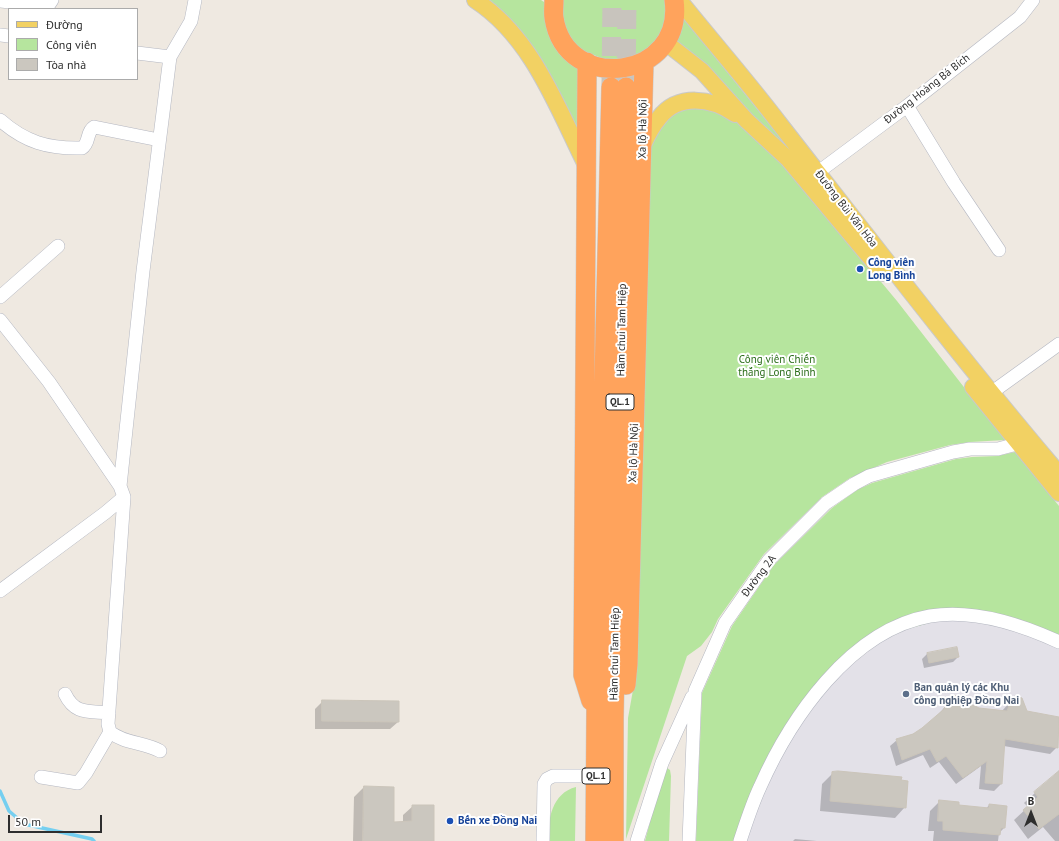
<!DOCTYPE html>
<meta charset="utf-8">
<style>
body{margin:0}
#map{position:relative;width:1059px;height:841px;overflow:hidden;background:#efe9e1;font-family:"PT Sans",sans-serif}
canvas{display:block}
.legend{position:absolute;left:8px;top:8px;width:130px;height:72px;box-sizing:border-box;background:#fff;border:1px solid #ababab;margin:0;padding:5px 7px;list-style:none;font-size:12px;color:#2e2e2e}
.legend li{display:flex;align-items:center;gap:8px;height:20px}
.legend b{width:20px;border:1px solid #ababab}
.north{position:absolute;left:1011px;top:793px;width:40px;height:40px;-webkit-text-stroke:3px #fff;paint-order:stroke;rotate:0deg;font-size:11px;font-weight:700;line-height:16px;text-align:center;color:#2e2e2e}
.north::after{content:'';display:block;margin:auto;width:14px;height:18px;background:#2e2e2e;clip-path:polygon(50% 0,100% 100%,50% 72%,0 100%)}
.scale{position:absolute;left:8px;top:815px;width:94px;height:18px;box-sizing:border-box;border:2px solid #2e2e2e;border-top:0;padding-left:5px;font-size:12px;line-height:14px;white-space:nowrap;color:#2e2e2e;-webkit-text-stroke:3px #fff;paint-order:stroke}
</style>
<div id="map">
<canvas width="1059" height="841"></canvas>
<ul class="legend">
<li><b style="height:5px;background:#f2d163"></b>Đường</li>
<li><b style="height:11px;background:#b6e59e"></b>Công viên</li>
<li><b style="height:11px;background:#cbc7bf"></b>Tòa nhà</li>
</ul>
<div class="north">B</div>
<div class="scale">50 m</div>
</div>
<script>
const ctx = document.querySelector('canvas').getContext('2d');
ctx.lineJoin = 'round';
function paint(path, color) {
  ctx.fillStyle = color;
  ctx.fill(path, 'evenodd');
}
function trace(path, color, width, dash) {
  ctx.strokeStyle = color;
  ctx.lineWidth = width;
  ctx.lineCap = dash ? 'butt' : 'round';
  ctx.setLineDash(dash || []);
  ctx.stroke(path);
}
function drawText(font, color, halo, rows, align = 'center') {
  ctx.font = font + ' "PT Sans",sans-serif';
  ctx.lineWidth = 4;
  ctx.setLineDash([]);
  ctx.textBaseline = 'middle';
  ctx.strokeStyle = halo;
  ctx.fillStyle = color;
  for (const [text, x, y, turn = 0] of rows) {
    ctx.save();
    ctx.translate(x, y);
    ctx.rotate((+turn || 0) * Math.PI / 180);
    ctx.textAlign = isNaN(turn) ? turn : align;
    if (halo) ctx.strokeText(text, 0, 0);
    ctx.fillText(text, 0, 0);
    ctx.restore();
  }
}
const industrial = new Path2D(`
 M 965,618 L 1016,628 L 1059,645 L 1059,841 L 743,841 L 760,789 L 804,714 L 834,679 L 880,642 L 924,621 Z`);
const green = new Path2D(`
 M 482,0 L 541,0 L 547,4 L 580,66 L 579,142 Z
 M 562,0 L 666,0 L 665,26 L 657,42 L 644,54 L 611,62 L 579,49 L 568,36 L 562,20 Z
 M 681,15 L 804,167 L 674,40 Z
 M 690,105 L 733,117 L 781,162 L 897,301 L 1005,440 L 970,442 L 950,445 L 887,462 L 850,478 L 822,497 L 764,554 L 718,619 L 712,632 L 701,646 L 687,656 L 626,839 L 628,718 L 633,690 L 649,140 L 663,119 Z
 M 1015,452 L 1059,506 L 1059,640 L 965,613 L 875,638 L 800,708 L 737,841 L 696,841 L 702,693 L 732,626 L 774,565 L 832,508 L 857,490 L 872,483 L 956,459 L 972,457 L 998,456 Z
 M 667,768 L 670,770 L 671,776 L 669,841 L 645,841 L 664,769 Z
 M 576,787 L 575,841 L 548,841 C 548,819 552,793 576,787 Z`);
const shadow = new Path2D(`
 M 927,654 L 958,657 L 953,662 L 924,668 L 922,659 Z
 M 954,696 L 979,709 L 1002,711 L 1010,702 L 1018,697 L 1023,701 L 1026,712 L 1059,718 L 1057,747 L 1050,754 L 1004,746 L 1001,784 L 994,791 L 979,789 L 981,766 L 956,784 L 939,762 L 930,768 L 923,755 L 896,766 L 890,746 L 897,740 L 913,734 L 923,729 L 938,715 Z
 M 323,701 L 398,722 L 390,729 L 315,729 L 315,709 Z
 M 1059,771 L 1059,841 L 1055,841 L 1043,827 L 1028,839 L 1014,820 L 1028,807 L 1024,803 Z
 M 833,773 L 905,807 L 895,818 L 820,811 L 822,784 Z
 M 364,787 L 393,823 L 403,822 L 403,815 L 413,806 L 433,841 L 353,841 L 354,797 Z
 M 940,801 L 958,806 L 986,809 L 989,805 L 1004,828 L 999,833 L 998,841 L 933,841 L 934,831 L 928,831 L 930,811 Z
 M 795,839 L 817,841 L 793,841 Z`);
const stream = new Path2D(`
 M 0,791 L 9,811 L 24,824 L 92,839 L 94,841`);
const building = new Path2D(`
 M 957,647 L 959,657 L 929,663 L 927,653 Z
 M 954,695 L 979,708 L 1007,711 L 1012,698 L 1015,696 L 1022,698 L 1027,711 L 1059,717 L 1058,748 L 1005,739 L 1002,784 L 985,783 L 987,761 L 963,778 L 946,756 L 937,762 L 930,749 L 902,760 L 896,739 L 913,734 L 922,728 L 943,710 Z
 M 322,700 L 399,701 L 399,722 L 322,721 Z
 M 838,771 L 902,777 L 901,780 L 908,781 L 906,808 L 830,801 L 832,772 Z
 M 1059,771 L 1059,814 L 1039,829 L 1023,810 L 1038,797 L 1034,792 Z
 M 364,786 L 394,787 L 394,822 L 412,821 L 412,805 L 434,805 L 434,841 L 363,841 Z
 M 939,800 L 959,802 L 959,805 L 989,808 L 989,804 L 1007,806 L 1005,828 L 1001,828 L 1000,835 L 943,830 L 943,821 L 938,821 Z`);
const highwayTunnel = new Path2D(`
 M 611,85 L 612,0
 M 626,87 L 627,0`);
const minor = new Path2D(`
 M 0,1 L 48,6 L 52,0
 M 0,35 L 9,36
 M 137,53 L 170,57
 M 907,106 L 954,183 L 999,250
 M 0,120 C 25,142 48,149 82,148 C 90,143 86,132 94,127 L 159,140
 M 817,173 L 907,106 L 1020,17 L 1033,0
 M 0,297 L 58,246
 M 0,320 L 49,382 L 120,486
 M 984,398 L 1059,344
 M 0,591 L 105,513 L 124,497
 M 65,694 C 75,715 89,711 109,713
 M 160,751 C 144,742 125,744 110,732 L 108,724 L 124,497 L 120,486 L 143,271 L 170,57 L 191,21 L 195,0
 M 41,777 L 78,783 L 86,773 L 110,732
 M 543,841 L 544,784 L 547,779 L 553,776 L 596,776
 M 637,841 L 662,763 L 692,697
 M 689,841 L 695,691 L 725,623 L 769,560 L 826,503 L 854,484 L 869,476 L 953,452 L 970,449 L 998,449 L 1017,444
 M 740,841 C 746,823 752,804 760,787 C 790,719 850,630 930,616 C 973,609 1020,624 1059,642`);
const major = new Path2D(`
 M 475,0 C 532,37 557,107 586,165
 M 679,0 C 712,41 747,81 779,123 C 871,241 962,360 1059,474
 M 665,42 L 702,71 L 746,120 L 788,159 L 883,273
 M 643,145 C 647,136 652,126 659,118 C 678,93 712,98 735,114
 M 973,387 L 1059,493`);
const highway = new Path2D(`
 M 554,0 C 554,6 553,13 554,18 C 566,95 685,80 674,0
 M 587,62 L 583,675 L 591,701
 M 626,685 L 628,664 L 644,62
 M 595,841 L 596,711 L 611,87
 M 614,841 L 614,718 L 626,87`);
const markers = [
 [860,269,4,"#1a4fb4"],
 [906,694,4,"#5c6f8a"],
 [450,821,4,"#1a4fb4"]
];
const shields = [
 [620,402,28],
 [596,776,28]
];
const shieldNames = [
 ["QL.1",620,402],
 ["QL.1",596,776]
];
const streetNames = [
 ["Đường Hoàng Bá Bích",927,89,-38],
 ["Xa lộ Hà Nội",643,129,-89],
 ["Đường Bùi Văn Hòa",846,209,52],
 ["Hầm chui Tam Hiệp",622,330,-89],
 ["Xa lộ Hà Nội",634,453,-88],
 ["Đường 2A",759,576,-53],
 ["Hầm chui Tam Hiệp",615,654,-89]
];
const transitNames = [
 ["Công viên",868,263],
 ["Long Bình",868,276],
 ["Bến xe Đồng Nai",458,821]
];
const parkNames = [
 ["Công viên Chiến",777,360],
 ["thắng Long Bình",777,373]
];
const serviceNames = [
 ["Ban quản lý các Khu",914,688],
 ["công nghiệp Đồng Nai",914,701]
];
paint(industrial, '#e3e1e8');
paint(green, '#b6e59e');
paint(shadow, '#0003');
trace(stream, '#75cff0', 3.5);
paint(building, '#cbc7bf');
trace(building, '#cbc5ba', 1);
trace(highwayTunnel, '#c8c4bd', 19, [19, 10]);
trace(minor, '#b4b7c1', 14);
trace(major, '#c9c9c9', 18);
trace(highway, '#c9c9c9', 20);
trace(minor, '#fff', 13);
trace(major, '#f2d163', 16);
trace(highway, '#ffa35c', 19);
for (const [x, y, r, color] of markers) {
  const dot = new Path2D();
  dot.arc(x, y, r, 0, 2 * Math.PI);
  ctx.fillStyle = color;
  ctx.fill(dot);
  trace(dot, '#fff', 1.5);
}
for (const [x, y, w] of shields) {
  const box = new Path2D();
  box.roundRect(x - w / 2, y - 8, w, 16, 3);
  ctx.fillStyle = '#fff';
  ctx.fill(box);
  trace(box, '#2e2e2e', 1);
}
drawText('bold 10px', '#2e2e2e', null, shieldNames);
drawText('11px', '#2e2e2e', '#fff', streetNames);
drawText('bold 11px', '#164399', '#fff', transitNames, 'left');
drawText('11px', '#2c6e1b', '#fff', parkNames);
drawText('bold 11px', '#4e5e75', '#fff', serviceNames, 'left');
</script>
